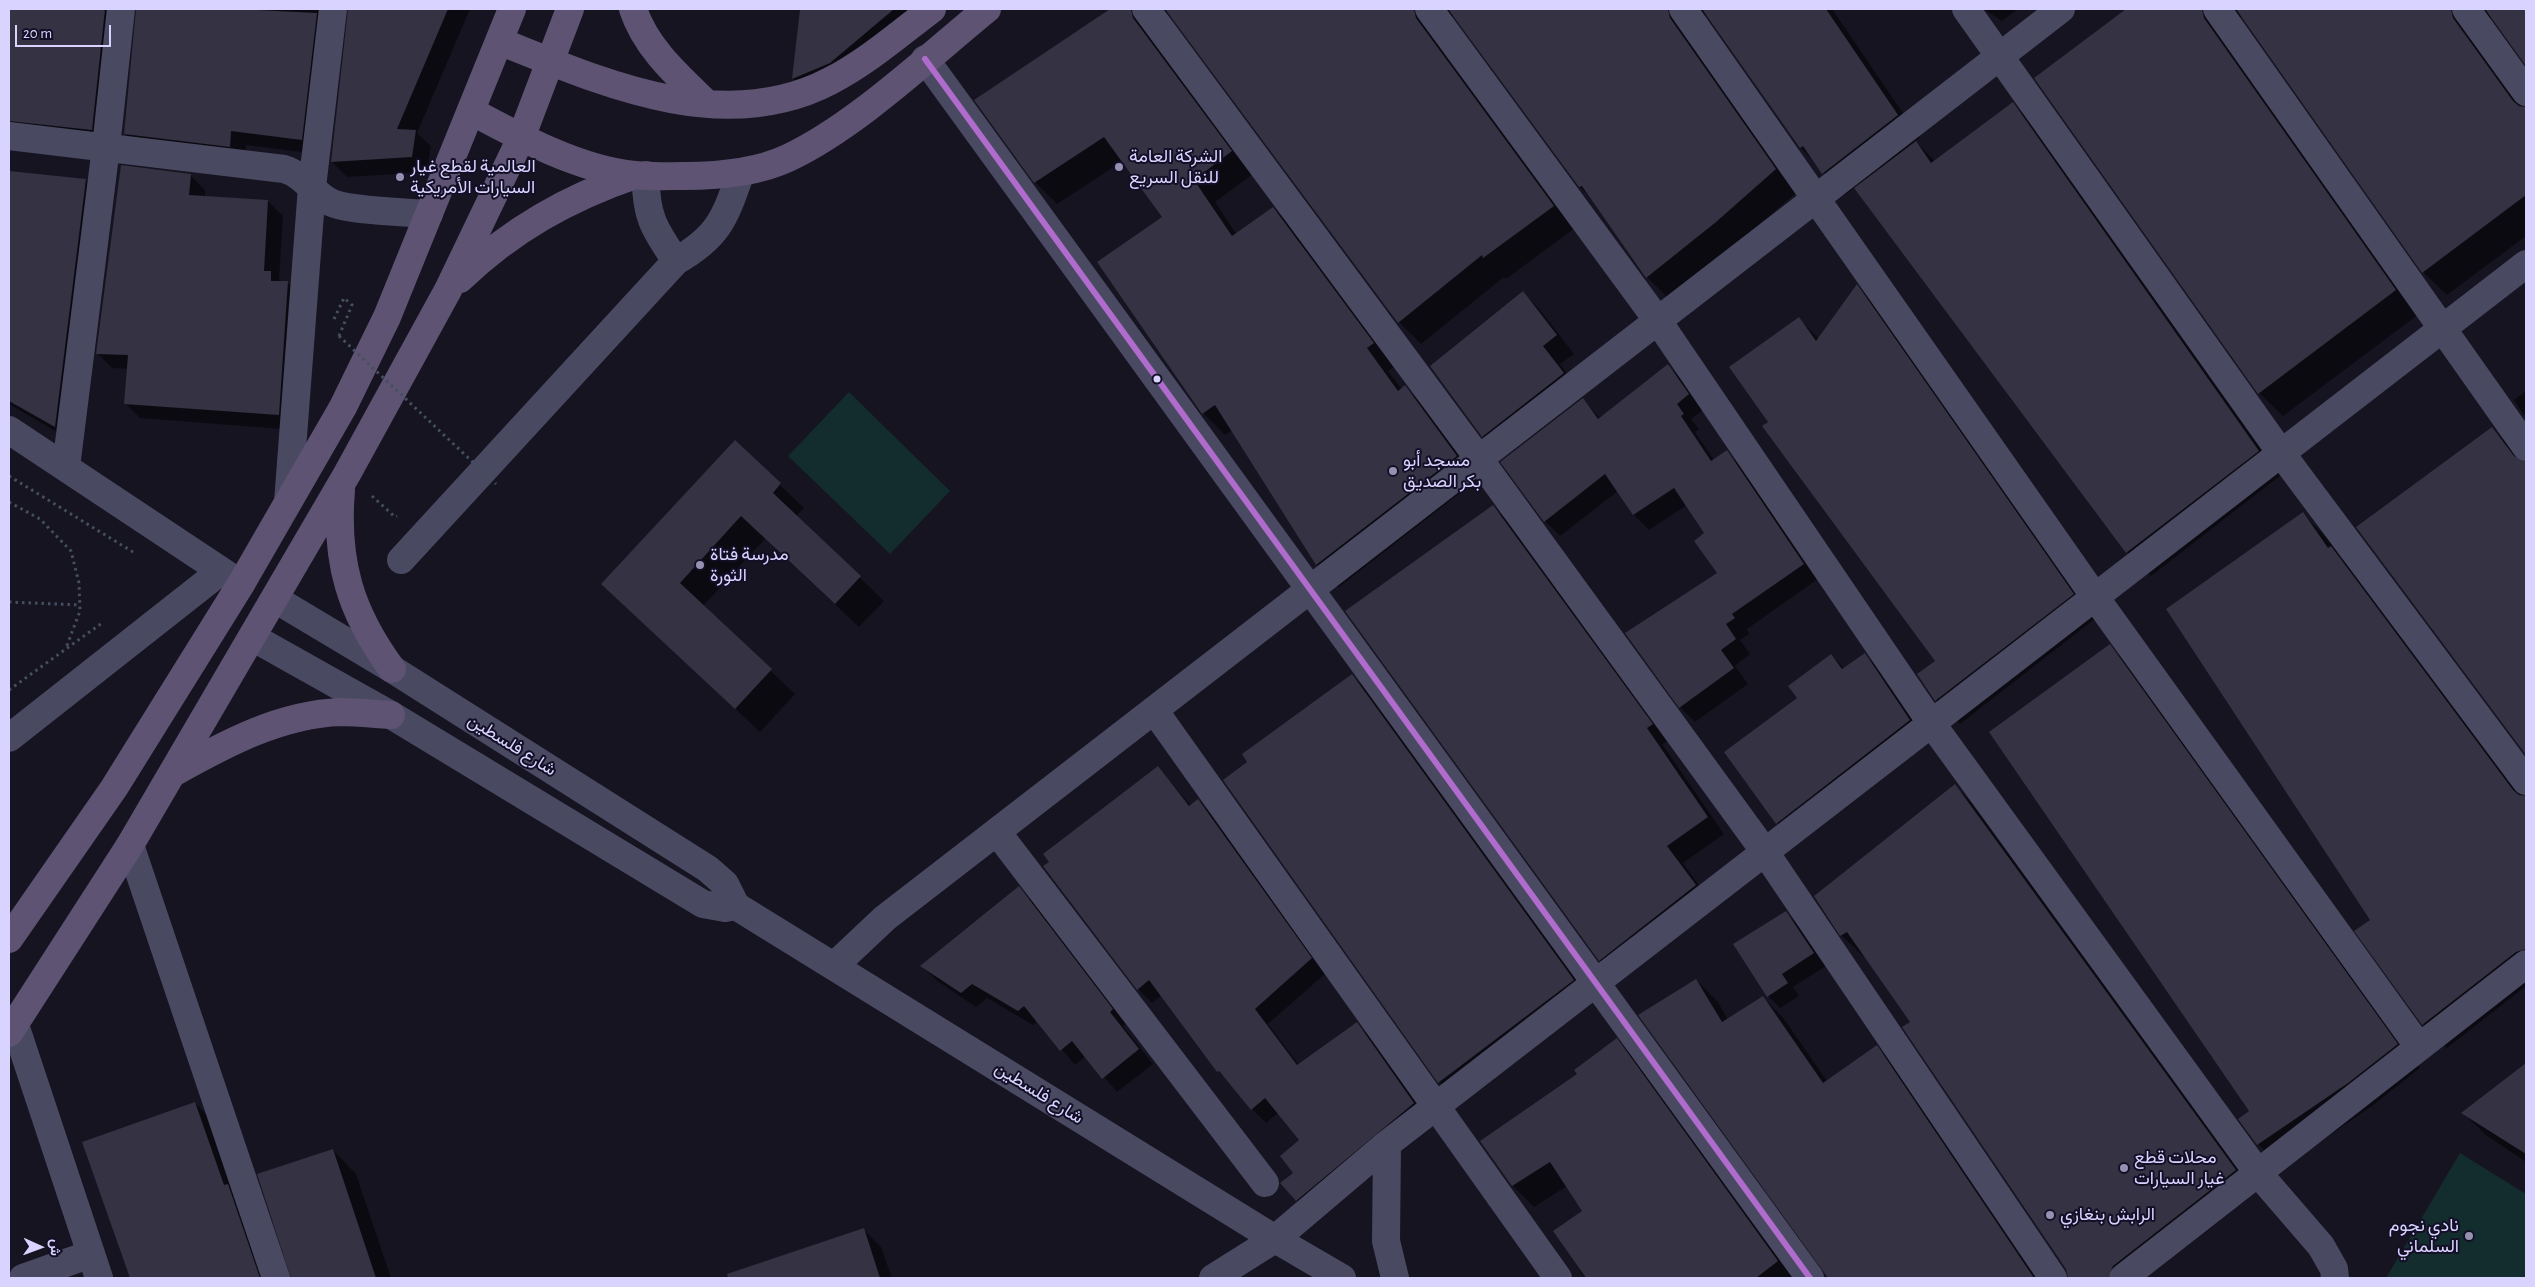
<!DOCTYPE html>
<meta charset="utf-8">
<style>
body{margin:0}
#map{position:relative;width:2535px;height:1287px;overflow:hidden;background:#161421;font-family:"Alegreya Sans",Vazirmatn,sans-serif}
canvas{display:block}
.frame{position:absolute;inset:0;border:10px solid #d9d4ff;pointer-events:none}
.north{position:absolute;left:15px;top:1222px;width:50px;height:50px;-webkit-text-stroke:4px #130f26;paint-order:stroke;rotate:92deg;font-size:14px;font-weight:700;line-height:20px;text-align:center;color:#d9d4ff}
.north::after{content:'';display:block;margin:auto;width:18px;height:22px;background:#d9d4ff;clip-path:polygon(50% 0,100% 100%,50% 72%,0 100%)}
.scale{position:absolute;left:15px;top:25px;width:96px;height:22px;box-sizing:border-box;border:2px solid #d9d4ff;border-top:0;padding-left:6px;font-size:15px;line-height:18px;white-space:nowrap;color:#d9d4ff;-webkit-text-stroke:4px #130f26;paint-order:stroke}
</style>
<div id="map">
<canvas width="2535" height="1287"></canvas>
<div class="frame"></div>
<div class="north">ش</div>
<div class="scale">20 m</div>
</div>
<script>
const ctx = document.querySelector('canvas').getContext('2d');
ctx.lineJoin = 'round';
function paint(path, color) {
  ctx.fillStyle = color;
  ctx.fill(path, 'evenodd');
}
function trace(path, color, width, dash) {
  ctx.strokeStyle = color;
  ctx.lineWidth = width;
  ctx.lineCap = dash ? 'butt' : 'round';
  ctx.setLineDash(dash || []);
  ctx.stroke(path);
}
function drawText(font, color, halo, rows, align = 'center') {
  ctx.font = font + ' "Alegreya Sans",Vazirmatn,sans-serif';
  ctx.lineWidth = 4;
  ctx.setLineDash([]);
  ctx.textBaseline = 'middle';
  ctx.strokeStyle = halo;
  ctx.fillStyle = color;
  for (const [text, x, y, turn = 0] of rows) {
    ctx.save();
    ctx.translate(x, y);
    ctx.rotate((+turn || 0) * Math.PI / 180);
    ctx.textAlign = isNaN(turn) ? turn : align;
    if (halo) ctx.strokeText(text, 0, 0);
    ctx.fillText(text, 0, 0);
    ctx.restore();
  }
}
const green = new Path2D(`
 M 849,392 L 950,491 L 890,554 L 788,456 Z
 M 2460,1153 L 2526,1194 L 2526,1278 L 2386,1278 Z`);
const shadow = new Path2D(`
 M 9,9 L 136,9 L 131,10 L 107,145 L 9,139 Z
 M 138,9 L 349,9 L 342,10 L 317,154 L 246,145 L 245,161 L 141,149 L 125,134 Z
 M 349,9 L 470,9 L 417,133 L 431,146 L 427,172 L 347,177 L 332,162 Z
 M 800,9 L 924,9 L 811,97 L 793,79 Z
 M 1113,9 L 1832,9 L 1920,138 L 1915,141 L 1935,161 L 2013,104 L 2036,127 L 2281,475 L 2151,576 L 2127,552 L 1855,187 L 1845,195 L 1801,148 L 1708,16 L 1705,15 L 1697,18 L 1797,192 L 1737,244 L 1669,299 L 1647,277 L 1592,198 L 1580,187 L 1455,16 L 1442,18 L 1575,228 L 1506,279 L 1504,277 L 1421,344 L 1399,322 L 1172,16 L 1168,15 L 1253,174 L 1215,202 L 1237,235 L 1273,208 L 1295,230 L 1395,366 L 1388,371 L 1402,390 L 1405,387 L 1427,409 L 1478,479 L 1339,587 L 1317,565 L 1232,430 L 1225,435 L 1203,413 L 1163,218 L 1123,161 L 1057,204 L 1035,182 L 976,100 Z
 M 1984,9 L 2018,9 L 2002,21 Z
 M 2128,9 L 2526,9 L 2526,64 L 2493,17 L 2480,20 L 2476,43 L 2524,108 L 2526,109 L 2526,236 L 2447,295 L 2423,272 L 2243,17 L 2232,19 L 2419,314 L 2283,416 L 2259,393 L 2036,78 Z
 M 9,172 L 86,180 L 98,193 L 67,438 L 9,404 Z
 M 190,175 L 205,190 L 205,197 L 268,201 L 283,216 L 279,280 L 288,283 L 303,298 L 294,430 L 140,418 L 125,403 L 128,369 L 112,368 L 97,353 Z
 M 1857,286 L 1880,309 L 2096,618 L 1960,724 L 1936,700 L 1936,661 L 1799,319 L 1819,339 Z
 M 1523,293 L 1541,311 L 1574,354 L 1560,364 L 1581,392 L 1501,454 L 1483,436 Z
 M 1668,366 L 1683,381 L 1703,410 L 1691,419 L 1699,429 L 1695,432 L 1714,460 L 1727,452 L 1742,467 L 1818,579 L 1747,629 L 1749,634 L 1740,640 L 1750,654 L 1735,666 L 1748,684 L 1695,722 L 1680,707 L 1719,573 L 1706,534 L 1687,505 L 1649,530 L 1634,515 L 1618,491 L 1560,536 L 1545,521 L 1502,462 L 1583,400 L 1600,418 Z
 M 2526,391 L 2526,418 L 2514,400 Z
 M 2492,428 L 2526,463 L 2526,753 L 2358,527 Z
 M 735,442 L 804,508 L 796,516 L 884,601 L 859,627 L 765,539 L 703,606 L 795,694 L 760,732 L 627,607 Z
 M 1493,507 L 1509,523 L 1668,741 L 1662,744 L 1724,834 L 1683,863 L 1711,902 L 1616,976 L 1600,960 Z
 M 2303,514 L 2327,538 L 2341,558 L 2354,571 L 2523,797 L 2526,798 L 2526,986 L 2447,1048 L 2423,1024 L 2356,931 L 2372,920 Z
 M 2110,646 L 2133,670 L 2420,1068 L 2372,1106 L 2282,1168 L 2258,1144 L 2251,1111 Z
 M 1831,655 L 1845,669 L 1865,655 L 1878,668 L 1923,734 L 1791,837 L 1777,823 L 1798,698 Z
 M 1352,676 L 1365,688 L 1586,993 L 1452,1095 L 1439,1082 Z
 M 1158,768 L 1191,806 L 1198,801 L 1212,815 L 1325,974 L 1268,1024 L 1299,1065 L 1357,1024 L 1371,1038 L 1428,1118 L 1311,1215 L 1297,1200 L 1295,1174 L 1300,1140 L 1278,1113 L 1266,1123 L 1252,1109 L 1218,1071 L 1162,995 L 1152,1003 L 1138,989 Z
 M 1955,786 L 1976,807 L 2257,1192 L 2146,1278 L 2070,1278 L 2067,1269 L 1912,1022 L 1865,955 L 1863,956 L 1841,935 Z
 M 1018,888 L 1033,902 L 1126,1024 L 1123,1026 L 1153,1064 L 1117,1092 L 1086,1056 L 1075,1065 L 1038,1021 L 1033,1025 L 987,998 L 976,1007 L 936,980 L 922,966 Z
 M 1786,913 L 1798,925 L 1826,966 L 1793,987 L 1799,996 L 1780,1008 L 1768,996 Z
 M 1696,980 L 1718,1002 L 1728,1020 L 1763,997 L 1784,1019 L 1827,1081 L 1877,1047 L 1898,1068 L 2040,1278 L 1827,1278 Z
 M 1617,1040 L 1638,1061 L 1795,1278 L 1585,1278 L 1555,1232 L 1583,1211 L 1567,1186 L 1534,1207 L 1513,1186 L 1481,1141 L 1578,1074 Z
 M 2526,1065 L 2526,1162 L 2487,1136 L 2463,1113 Z
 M 195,1103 L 219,1127 L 274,1278 L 131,1278 L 83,1142 Z
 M 333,1150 L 356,1174 L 391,1278 L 292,1278 Z
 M 863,1229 L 881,1247 L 892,1278 L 756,1278 L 752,1267 Z`);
const building = new Path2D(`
 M 9,9 L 105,9 L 92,130 L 9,121 Z
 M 136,9 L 237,9 L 317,13 L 302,140 L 231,131 L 230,147 L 124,134 Z
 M 348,9 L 448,9 L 397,129 L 416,130 L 412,157 L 331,162 Z
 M 800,9 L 894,9 L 830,63 L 792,79 Z
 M 1110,9 L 1131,9 L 1133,18 L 1232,151 L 1194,180 L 1232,236 L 1273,207 L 1374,343 L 1367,348 L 1398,391 L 1405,385 L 1457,456 L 1316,565 L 1215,405 L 1202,414 L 1097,262 L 1162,217 L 1104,137 L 1034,183 L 974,100 Z
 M 1165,9 L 1414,9 L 1416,18 L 1554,206 L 1483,258 L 1482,255 L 1398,323 Z
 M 1448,9 L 1668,9 L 1670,18 L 1776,169 L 1716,222 L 1646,278 L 1582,186 L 1579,187 Z
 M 1702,9 L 1826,9 L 1898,115 L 1822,174 L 1803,146 L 1800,148 Z
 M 2126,9 L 2202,9 L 2204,18 L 2396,290 L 2258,394 L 2034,78 Z
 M 2236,9 L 2451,9 L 2453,18 L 2513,101 L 2519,106 L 2526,107 L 2526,195 L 2422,273 Z
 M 2485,9 L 2526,9 L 2526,66 Z
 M 2013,102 L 2259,451 L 2126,553 L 1854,188 L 1916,141 L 1931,163 Z
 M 121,165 L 191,174 L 189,195 L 268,200 L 264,271 L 271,271 L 271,281 L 288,281 L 279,415 L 124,404 L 128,355 L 96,354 Z
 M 9,171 L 86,179 L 55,427 L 9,401 Z
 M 1857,284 L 2074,594 L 1935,701 L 1917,674 L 1935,661 L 1762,426 L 1768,422 L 1729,367 L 1799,317 L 1816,341 Z
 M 1523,291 L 1557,335 L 1543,346 L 1564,373 L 1482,437 L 1430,366 Z
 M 1668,364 L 1689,394 L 1677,404 L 1684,414 L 1681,416 L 1711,461 L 1727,450 L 1804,564 L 1732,614 L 1735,618 L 1726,624 L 1736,639 L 1721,650 L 1734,668 L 1679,708 L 1625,633 L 1717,573 L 1694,541 L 1704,533 L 1674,488 L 1633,515 L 1605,474 L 1544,522 L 1500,462 L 1583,398 L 1598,419 Z
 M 2492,427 L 2514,456 L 2526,462 L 2526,755 L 2356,527 Z
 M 735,440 L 781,483 L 773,493 L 861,576 L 835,604 L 741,516 L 680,583 L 772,669 L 735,709 L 601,584 Z
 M 1493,505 L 1653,724 L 1647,728 L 1708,817 L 1667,846 L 1696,885 L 1599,961 L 1345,611 Z
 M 2303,512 L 2328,548 L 2331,546 L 2513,790 L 2519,795 L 2526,796 L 2526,949 L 2516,952 L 2422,1025 L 2354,931 L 2370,920 L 2166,609 Z
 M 2110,644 L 2398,1044 L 2348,1083 L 2257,1145 L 2238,1119 L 2249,1111 L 1989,732 Z
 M 1865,653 L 1910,720 L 1776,824 L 1724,752 L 1797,698 L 1788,686 L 1831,654 L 1842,669 Z
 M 1352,674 L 1574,980 L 1438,1083 L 1223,780 L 1247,762 L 1242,754 Z
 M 1158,766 L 1189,806 L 1198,799 L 1312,958 L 1255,1009 L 1297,1065 L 1357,1022 L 1414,1103 L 1296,1201 L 1280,1183 L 1293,1173 L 1280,1156 L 1299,1140 L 1265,1098 L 1251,1110 L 1219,1071 L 1217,1072 L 1149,980 L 1137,990 L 1043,866 L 1049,862 L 1043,854 Z
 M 1955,784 L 2236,1170 L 2113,1266 L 2108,1278 L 2068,1278 L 2066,1269 L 1902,1027 L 1910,1022 L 1847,932 L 1840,936 L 1814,896 Z
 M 1019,886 L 1113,1009 L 1110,1012 L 1139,1049 L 1102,1079 L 1072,1041 L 1060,1051 L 1024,1006 L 1018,1011 L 972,984 L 961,993 L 920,966 Z
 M 1786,911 L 1814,953 L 1782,974 L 1788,983 L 1767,997 L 1733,944 Z
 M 1696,979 L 1722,1022 L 1763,996 L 1823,1083 L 1877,1045 L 2034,1278 L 1828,1278 L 1638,1015 Z
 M 1617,1038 L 1778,1261 L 1756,1278 L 1586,1278 L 1553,1231 L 1582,1211 L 1550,1162 L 1512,1186 L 1480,1141 L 1577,1074 L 1574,1070 Z
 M 2526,1063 L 2526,1154 L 2461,1113 Z
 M 195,1102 L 224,1185 L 228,1184 L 260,1278 L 130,1278 L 82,1142 Z
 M 333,1149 L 376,1278 L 291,1278 L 257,1174 Z
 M 864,1228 L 880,1278 L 728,1278 L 727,1274 Z`);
const path = new Path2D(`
 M 334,319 L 344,298 L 352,305 L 339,336
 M 9,476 L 133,552
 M 372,496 L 395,517 L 397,516
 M 9,502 L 40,519 L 71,551 L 79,583 L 80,611 L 66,648
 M 9,602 L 80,605
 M 9,690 L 102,623`);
const minor = new Path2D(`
 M 1146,9 L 1479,459 L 1765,852 L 2053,1278
 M 1429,9 L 1658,321 L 1932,724 L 2258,1173 L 2321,1246 L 2334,1269 L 2335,1278
 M 1683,9 L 2095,597 L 2419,1047
 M 1966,9 L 2281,453 L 2526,781
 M 2217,9 L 2526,447
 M 2466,9 L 2526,92
 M 925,59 L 1810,1278
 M 9,136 L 284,169 C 306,176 311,192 330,202 C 346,211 407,212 429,214
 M 646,175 C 645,215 654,229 676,261
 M 9,430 L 241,584
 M 66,467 L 106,147 L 121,9
 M 288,502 L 312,187 L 333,9
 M 401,560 L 676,261 C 720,236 725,217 741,172
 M 275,599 L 392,669 L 708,869 L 725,884 L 736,906 L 1275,1239 L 1342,1278
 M 252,637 L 391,715 L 703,904 L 725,908 L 736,906
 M 1154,710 L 1558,1278
 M 9,738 L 221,571
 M 997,832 L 1265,1183
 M 130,845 L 276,1278
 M 834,966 L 885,918 L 2061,9
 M 15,1025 L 99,1278
 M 1387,1144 L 1386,1241 L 1395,1278
 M 23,1278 L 91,1254
 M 1213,1278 L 1275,1239 L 1387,1144 L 2526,264
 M 2123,1278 L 2526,964`);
const major = new Path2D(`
 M 633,9 C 646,48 677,75 706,103
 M 499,41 C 601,82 723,137 830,81 C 867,62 899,34 932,9
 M 471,111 C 519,137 580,170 635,175 C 651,177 668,176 684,176 C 719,176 756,173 788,158 C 856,126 928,57 987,9
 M 460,279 C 511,230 568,198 635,175
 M 341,490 C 335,561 350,612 392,669
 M 173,773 C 225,744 280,714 341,712 C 357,712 374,714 391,715
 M 9,939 L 114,788 L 241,584 L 343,407 L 387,317 L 512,9
 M 9,1033 L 130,845 L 347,474 L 448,290 L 521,138 L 570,9`);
const pathBridge = new Path2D(`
 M 339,336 L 496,484`);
const bus1 = new Path2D(`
 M 925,59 L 1810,1278`);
const markers = [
 [1119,167,5,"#9591b1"],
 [400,177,5,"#9591b1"],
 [1157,379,4.5,"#d9d4ff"],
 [1393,471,5,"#9591b1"],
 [700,565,5,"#9591b1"],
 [2124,1168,5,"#9591b1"],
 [2050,1215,5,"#9591b1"],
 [2469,1236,5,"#9591b1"]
];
const poiNames = [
 ["الشركة العامة",1129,157],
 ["للنقل السريع",1129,178],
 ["العالمية لقطع غيار",410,167],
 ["السيارات الأمريكية",410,188],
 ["مسجد أبو",1403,461],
 ["بكر الصديق",1403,482],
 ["مدرسة فتاة",710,555],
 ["الثورة",710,576],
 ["محلات قطع",2134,1158],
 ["غيار السيارات",2134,1179],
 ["الرابش بنغازي",2060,1215],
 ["نادي نجوم",2459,1226,"right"],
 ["السلماني",2459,1247,"right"]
];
const streetNames = [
 ["شارع فلسطين",512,745,32],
 ["شارع فلسطين",1039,1093,32]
];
paint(green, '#132c2d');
paint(shadow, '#0007');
paint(building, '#343243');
trace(path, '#44505f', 3, [2.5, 4]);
trace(minor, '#4a4962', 28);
trace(major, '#5e5373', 28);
trace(pathBridge, '#44505f', 3, [2.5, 4]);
trace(bus1, '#b06ccc', 6);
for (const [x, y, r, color] of markers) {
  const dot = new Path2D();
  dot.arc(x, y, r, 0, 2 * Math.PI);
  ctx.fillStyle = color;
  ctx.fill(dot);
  trace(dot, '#130f26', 2);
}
drawText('18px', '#d9d4ff', '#130f26', poiNames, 'left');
drawText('18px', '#d9d4ff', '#130f26', streetNames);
</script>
